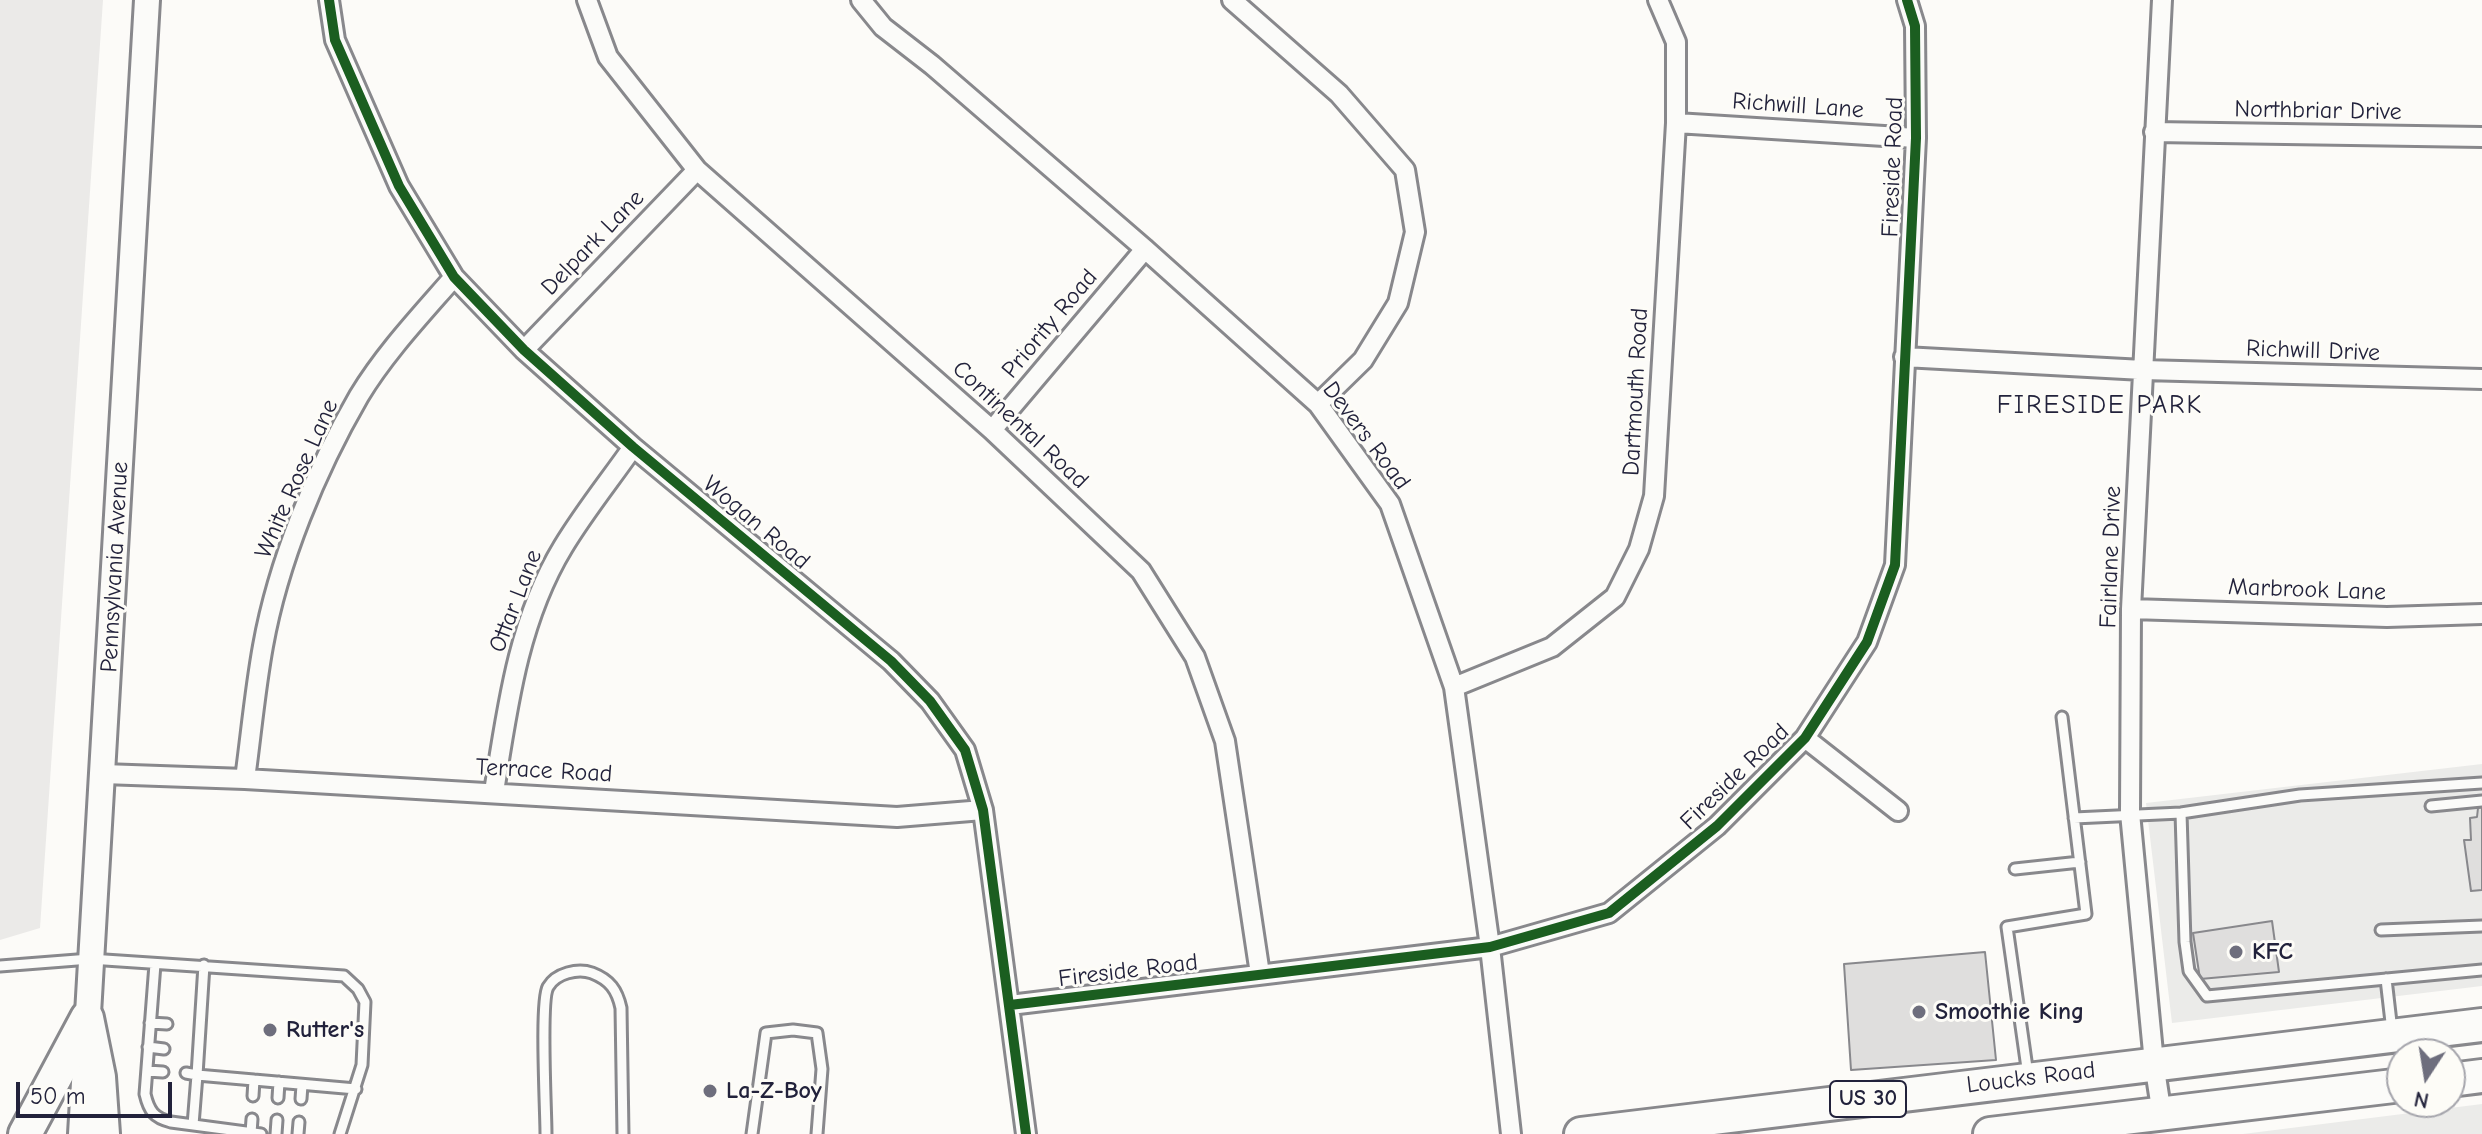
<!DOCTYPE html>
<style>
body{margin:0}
#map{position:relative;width:2482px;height:1134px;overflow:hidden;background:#fcfbf8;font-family:"Comic Neue",sans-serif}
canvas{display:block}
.north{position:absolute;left:2386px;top:1038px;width:80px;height:80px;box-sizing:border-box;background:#fdfcf7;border:2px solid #a5a5ac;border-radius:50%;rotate:192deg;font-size:22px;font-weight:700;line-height:32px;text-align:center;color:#22223b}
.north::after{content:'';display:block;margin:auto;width:28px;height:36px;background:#6e6e7d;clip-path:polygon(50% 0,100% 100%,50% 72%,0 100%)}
.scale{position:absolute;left:16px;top:1082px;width:156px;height:36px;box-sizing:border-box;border:4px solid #22223b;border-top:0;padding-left:10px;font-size:24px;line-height:28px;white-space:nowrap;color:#22223b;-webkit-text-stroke:6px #fdfcf7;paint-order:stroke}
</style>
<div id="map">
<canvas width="2482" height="1134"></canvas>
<div class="north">N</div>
<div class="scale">50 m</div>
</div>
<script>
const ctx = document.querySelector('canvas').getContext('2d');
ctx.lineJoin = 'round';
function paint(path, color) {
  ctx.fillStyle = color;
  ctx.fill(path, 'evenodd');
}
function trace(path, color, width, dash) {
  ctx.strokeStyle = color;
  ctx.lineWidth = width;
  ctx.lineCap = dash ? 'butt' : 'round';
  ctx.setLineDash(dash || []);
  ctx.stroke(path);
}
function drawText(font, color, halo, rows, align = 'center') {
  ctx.font = font + ' "Comic Neue",sans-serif';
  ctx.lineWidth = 6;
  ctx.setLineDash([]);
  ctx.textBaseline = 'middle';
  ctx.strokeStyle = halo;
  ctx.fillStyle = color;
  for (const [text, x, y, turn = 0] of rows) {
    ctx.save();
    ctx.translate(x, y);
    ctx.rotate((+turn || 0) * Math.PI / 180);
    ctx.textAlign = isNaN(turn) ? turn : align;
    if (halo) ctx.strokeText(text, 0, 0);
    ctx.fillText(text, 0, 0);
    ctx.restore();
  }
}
const built = new Path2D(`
 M 2482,764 L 2482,986 L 2172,1023 L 2146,803 Z
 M 2482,1104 L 2482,1134 L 2243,1134 Z`);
const green = new Path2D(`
 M 0,0 L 103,0 L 40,928 L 0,940 Z`);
const building = new Path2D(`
 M 2482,807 L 2482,890 L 2471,891 L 2464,840 L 2471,840 L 2470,818 L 2477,817 L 2478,808 Z
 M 2272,921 L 2279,972 L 2200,979 L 2193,933 Z
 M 1985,952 L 1996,1060 L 1851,1070 L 1844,964 Z`);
const service = new Path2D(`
 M 2431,806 L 2482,801
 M 2181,813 L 2185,942 L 2189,971 L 2207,996 L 2482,970
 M 2074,818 L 2181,813 L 2300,795 L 2482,783
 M 2015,869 L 2080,862
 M 2381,930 L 2482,926
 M 155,964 L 145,1094 C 149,1111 154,1118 171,1122 L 261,1134
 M 204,965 L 197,1075 L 356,1089
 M 0,966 L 90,959 L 344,976 L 358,989 L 365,1002 L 362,1065 L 340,1134
 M 2386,979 L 2392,1031
 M 150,1023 L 167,1024
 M 148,1047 L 164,1049
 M 147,1071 L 163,1072
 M 186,1073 L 197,1075 L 193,1125
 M 2028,1075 L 2007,927 L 2086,914 L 2062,717
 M 253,1096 L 254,1080
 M 278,1098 L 279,1082
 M 301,1099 L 302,1085
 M 251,1133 L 252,1119
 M 276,1134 L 277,1120
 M 298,1134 L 299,1122
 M 546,1134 C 546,1110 540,1001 548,987 C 556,973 578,968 592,973 C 610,980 617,990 621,1008 L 623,1134
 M 752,1134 L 766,1033 L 793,1030 L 817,1033 L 822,1069 L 817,1134`);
const minor = new Path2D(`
 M 329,0 L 335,40 L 399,186 L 454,277 L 524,350 L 633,447 L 891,661 L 930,701 L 965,750 L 983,810 L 1026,1134
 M 587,0 L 608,57 L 697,170 L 992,430 L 1141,571 L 1195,657 L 1225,741 L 1260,974
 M 861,0 L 883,27 L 932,65 L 1145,249 L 1318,404 L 1390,504 L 1454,687 L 1490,947 L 1511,1134
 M 1232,0 L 1339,94 L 1405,170 L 1415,232 L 1398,303 L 1363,360 L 1318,404
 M 2162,0 L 2131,609 L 2130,813 L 2154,1063 L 2162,1115
 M 1676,123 L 1916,138
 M 2154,132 L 2482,137
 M 524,350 L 697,170
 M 1904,357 L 2143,370 L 2482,379
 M 992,430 L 1145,249
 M 2131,609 L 2387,617 L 2482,614
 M 1454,687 L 1552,647 L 1615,597 L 1639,549 L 1654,496 L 1676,123 L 1676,42 L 1658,0
 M 1805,738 L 1898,811
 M 103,774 L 245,779 L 897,817 L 983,810
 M 245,779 C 251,735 255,690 263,646 C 278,562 316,470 359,396 C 385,353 421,315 454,277
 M 494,792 C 507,709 518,621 563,547 C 584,512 610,480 633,447
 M 1010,1005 L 1490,947 L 1609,913 L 1717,826 L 1805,738 L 1867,642 L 1895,565 L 1916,138 L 1915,26 L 1907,0`);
const tertiary = new Path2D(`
 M 81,1134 L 147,0`);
const trunk = new Path2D(`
 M 87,1018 L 99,1077 L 103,1134
 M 2450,1080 L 2482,1076
 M 25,1134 L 87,1018
 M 1581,1134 L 2482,1025
 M 1990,1134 L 2402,1085`);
const cycleway = new Path2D(`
 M 329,0 L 335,40 L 399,186 L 454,277 L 524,350 L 633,447 L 891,661 L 930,701 L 965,750 L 983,810 L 1026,1134
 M 1010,1005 L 1490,947 L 1609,913 L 1717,826 L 1805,738 L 1867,642 L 1895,565 L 1916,138 L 1915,26 L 1907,0`);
const markers = [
 [2236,952,8,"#6e6e7d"],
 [1919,1012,8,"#6e6e7d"],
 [270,1030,8,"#6e6e7d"],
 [710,1091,8,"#6e6e7d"]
];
const shields = [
 [1868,1099,76]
];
const shieldNames = [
 ["US 30",1868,1099]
];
const streetNames = [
 ["Richwill Lane",1798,106,4],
 ["Northbriar Drive",2318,111,1],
 ["Fireside Road",1893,167,-88],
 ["Delpark Lane",593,243,-46],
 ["Priority Road",1050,324,-50],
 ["Richwill Drive",2313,351,2],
 ["Dartmouth Road",1636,392,-87],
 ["Continental Road",1020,425,43],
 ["Devers Road",1366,436,53],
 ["White Rose Lane",297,479,-66],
 ["Wogan Road",756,523,40],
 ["Fairlane Drive",2111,557,-88],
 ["Pennsylvania Avenue",115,567,-87],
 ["Marbrook Lane",2307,590,2],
 ["Ottar Lane",516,601,-69],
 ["Terrace Road",544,771,3],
 ["Fireside Road",1735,777,-44],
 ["Fireside Road",1128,971,-7],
 ["Loucks Road",2031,1078,-7]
];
const poiNames = [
 ["KFC",2252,952],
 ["Smoothie King",1935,1012],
 ["Rutter's",286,1030],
 ["La-Z-Boy",726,1091]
];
const neighbourhoodNames = [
 ["FIRESIDE PARK",2100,406]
];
paint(built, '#ebebe9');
paint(green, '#ebeae8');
paint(building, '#dfdedd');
trace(building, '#88888c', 2);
trace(service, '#88888c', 15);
trace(minor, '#88888c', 24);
trace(tertiary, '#88888c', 30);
trace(trunk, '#88888c', 38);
trace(service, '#fbfbf9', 9);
trace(minor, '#fbfbf9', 18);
trace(tertiary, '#fbfbf9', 24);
trace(trunk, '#fbfbf9', 32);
trace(cycleway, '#1b5e20', 10);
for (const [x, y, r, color] of markers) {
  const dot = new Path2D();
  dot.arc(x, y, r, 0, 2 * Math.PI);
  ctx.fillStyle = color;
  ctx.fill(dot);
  trace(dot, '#fdfcf7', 3);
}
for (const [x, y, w] of shields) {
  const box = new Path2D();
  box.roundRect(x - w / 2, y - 18, w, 36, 6);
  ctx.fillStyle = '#fdfcf7';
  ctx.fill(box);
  trace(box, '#22223b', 2);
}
drawText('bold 22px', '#22223b', null, shieldNames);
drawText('24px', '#22223b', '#fdfcf7', streetNames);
drawText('bold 24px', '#22223b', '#fdfcf7', poiNames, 'left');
ctx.letterSpacing = '2px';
drawText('26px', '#22223b', '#fdfcf7', neighbourhoodNames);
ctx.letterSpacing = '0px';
</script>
